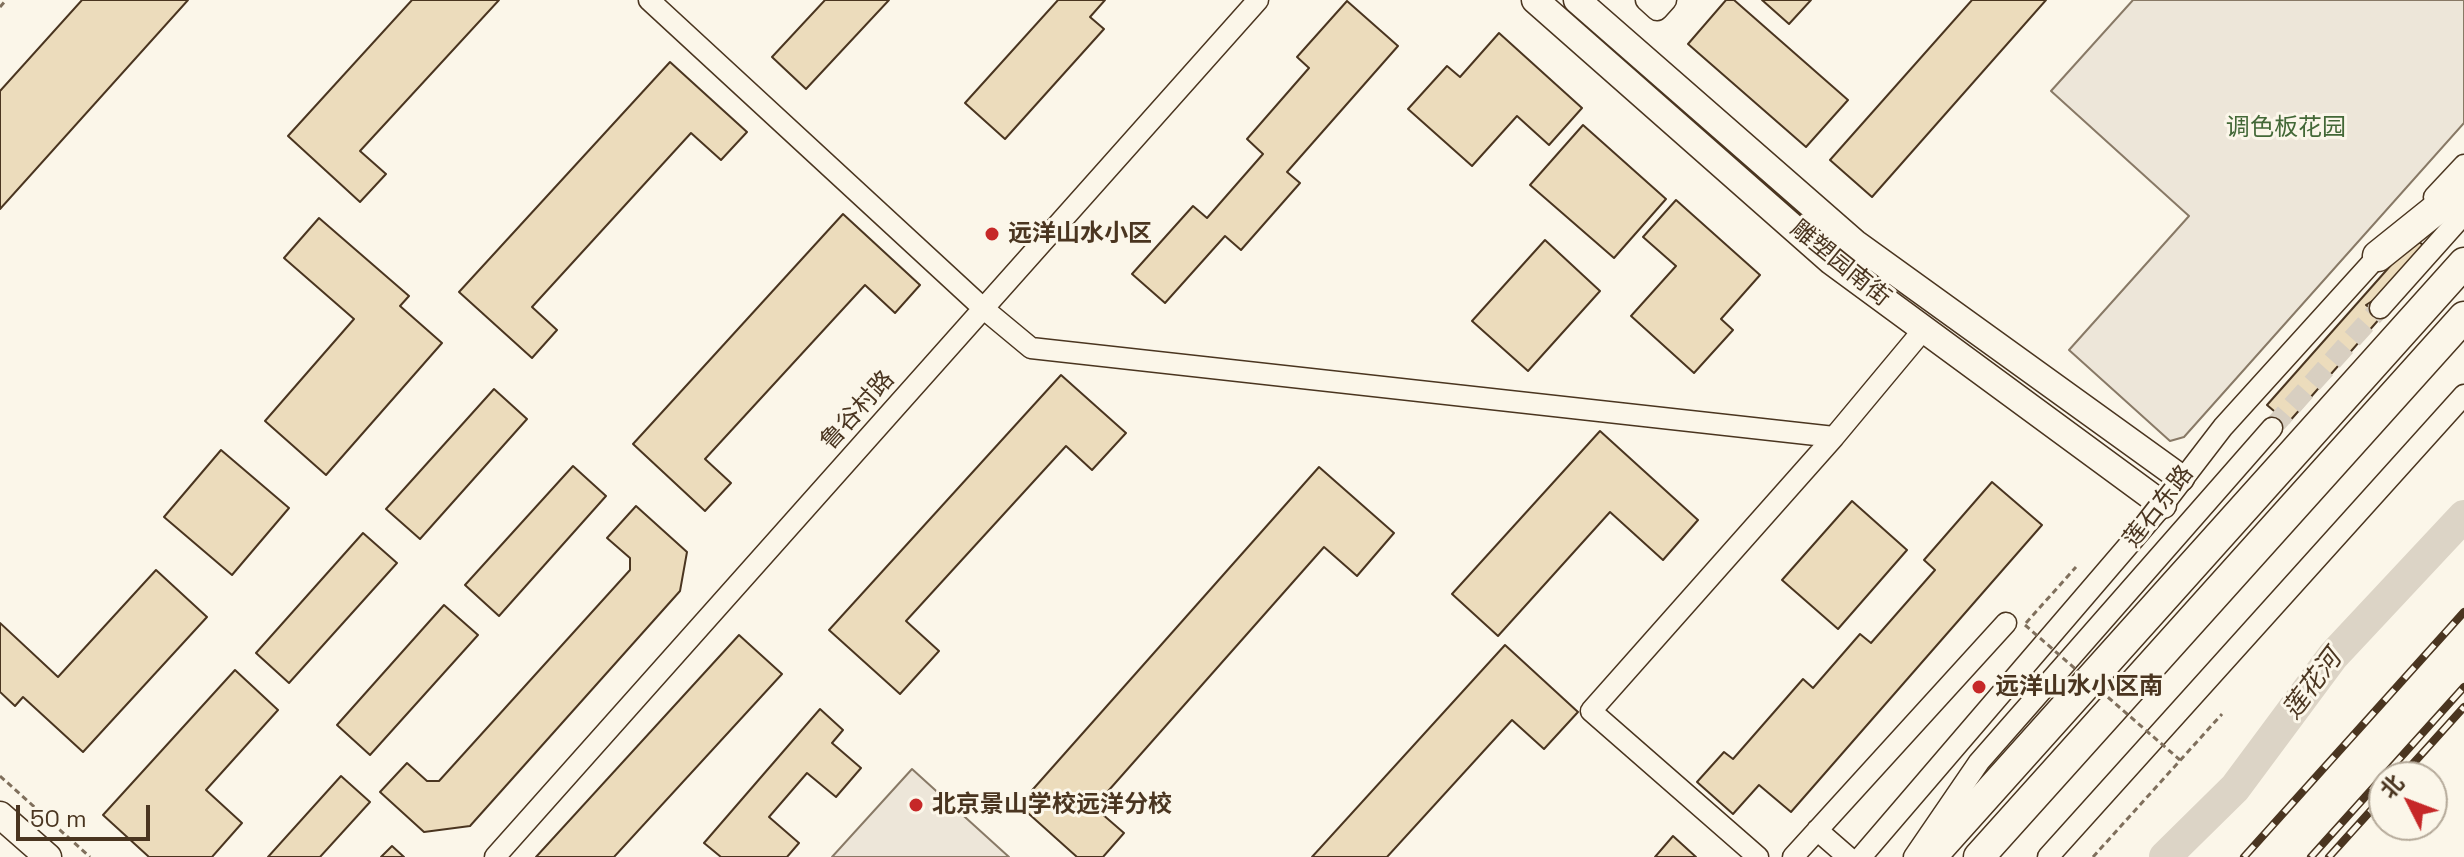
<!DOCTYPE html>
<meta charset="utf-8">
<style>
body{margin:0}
#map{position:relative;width:2464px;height:857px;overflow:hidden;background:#fbf6e9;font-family:"Space Grotesk","Noto Sans SC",sans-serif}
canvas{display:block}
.north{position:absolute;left:2368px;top:761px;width:80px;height:80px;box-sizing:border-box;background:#fbf6e9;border:2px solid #b4a999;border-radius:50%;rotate:312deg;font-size:22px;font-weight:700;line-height:32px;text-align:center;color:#4a3520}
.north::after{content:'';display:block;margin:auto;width:28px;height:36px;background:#c62828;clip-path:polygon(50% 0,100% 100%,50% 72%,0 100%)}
.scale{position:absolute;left:16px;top:805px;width:134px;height:36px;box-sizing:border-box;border:4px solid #4a3520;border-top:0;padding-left:10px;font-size:24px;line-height:28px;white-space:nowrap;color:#4a3520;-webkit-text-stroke:6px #fbf6e9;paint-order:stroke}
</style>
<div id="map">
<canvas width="2464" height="857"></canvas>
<div class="north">北</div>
<div class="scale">50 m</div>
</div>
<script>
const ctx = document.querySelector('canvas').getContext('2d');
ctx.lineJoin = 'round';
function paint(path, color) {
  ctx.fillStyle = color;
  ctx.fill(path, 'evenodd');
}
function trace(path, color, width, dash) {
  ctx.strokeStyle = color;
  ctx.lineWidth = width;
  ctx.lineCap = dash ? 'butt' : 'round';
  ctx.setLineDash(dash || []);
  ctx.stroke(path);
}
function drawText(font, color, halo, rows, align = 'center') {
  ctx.font = font + ' "Space Grotesk","Noto Sans SC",sans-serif';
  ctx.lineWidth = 6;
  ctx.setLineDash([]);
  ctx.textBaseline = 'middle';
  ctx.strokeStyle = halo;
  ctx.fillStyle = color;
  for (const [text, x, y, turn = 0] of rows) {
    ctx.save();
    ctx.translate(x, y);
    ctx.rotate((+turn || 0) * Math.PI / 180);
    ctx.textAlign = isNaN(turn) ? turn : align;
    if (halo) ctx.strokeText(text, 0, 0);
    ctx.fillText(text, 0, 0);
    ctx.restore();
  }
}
const green = new Path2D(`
 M 2133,0 L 2464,0 L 2464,123 L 2184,437 L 2170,441 L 2069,350 L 2189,216 L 2051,91 Z
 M 912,769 L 1009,857 L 832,857 Z`);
const river = new Path2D(`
 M 2165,857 L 2235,788 L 2333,656 L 2464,516`);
const building = new Path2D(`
 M 82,0 L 188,0 L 0,209 L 0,91 Z
 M 412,0 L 499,0 L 360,151 L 386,174 L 360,202 L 288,136 Z
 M 825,0 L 889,0 L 806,89 L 772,57 Z
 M 1058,0 L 1105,0 L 1090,17 L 1104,29 L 1005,139 L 965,103 Z
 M 1726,0 L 1734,0 L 1848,100 L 1806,147 L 1688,44 Z
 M 1762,0 L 1811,0 L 1789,24 Z
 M 1972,0 L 2046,0 L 1872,197 L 1830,160 Z
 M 1347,1 L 1398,46 L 1287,172 L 1300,183 L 1241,250 L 1225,236 L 1165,303 L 1132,274 L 1193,206 L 1207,218 L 1263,154 L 1247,139 L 1309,68 L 1297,57 Z
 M 1499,33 L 1582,108 L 1549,145 L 1517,116 L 1472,166 L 1408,109 L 1447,66 L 1460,77 Z
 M 670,62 L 747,132 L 721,160 L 691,133 L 532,307 L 557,330 L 532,358 L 459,292 Z
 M 1583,125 L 1666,199 L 1614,258 L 1530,185 Z
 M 1676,200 L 1760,275 L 1721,319 L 1733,330 L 1694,373 L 1631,316 L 1676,266 L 1643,237 Z
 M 843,214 L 920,285 L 895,313 L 865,285 L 705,459 L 731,483 L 705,511 L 633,444 Z
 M 319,218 L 409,296 L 400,306 L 442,343 L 326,475 L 265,421 L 354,319 L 284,258 Z
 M 2415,238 L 2426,248 L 2388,291 L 2366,305 L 2381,317 L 2288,423 L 2267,405 Z
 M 1545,240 L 1600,291 L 1528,371 L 1472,321 Z
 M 1061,375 L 1126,433 L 1092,470 L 1066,446 L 906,621 L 939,651 L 900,694 L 829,630 Z
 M 494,389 L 527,419 L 420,539 L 386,509 Z
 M 1600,431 L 1698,520 L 1663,560 L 1610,512 L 1498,636 L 1452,594 Z
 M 221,450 L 289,508 L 232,575 L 164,517 Z
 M 573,466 L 606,496 L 499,616 L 465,585 Z
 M 1319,467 L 1394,533 L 1357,576 L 1324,547 L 1094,807 L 1124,833 L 1103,857 L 1077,857 L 1019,805 Z
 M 1992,482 L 2042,525 L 1791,812 L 1759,785 L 1733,814 L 1697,782 L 1724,752 L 1733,759 L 1803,679 L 1813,688 L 1860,634 L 1871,643 L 1935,570 L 1924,560 Z
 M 1852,501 L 1907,550 L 1838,629 L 1782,580 Z
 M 636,506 L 687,552 L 680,591 L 470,826 L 424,832 L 380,792 L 407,763 L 427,781 L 439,781 L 630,570 L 630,558 L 607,538 Z
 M 363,533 L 397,563 L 289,683 L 256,653 Z
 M 156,570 L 207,617 L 83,752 L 23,697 L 15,706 L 0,692 L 0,623 L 58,677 Z
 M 444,605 L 478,635 L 370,755 L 337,725 Z
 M 739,635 L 782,674 L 614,857 L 536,857 Z
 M 1505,645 L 1578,712 L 1544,749 L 1512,720 L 1387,857 L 1312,857 Z
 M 235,670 L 278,710 L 206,790 L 242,823 L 212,857 L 149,857 L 103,815 Z
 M 820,709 L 843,730 L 832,743 L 861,768 L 836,797 L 807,773 L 769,817 L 799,843 L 787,857 L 721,857 L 704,843 Z
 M 341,776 L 370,802 L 320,857 L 268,857 Z
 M 1673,836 L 1696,857 L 1655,857 Z
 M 392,846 L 404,857 L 381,857 Z`);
const minorTunnel = new Path2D(`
 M 2272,428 L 2380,308`);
const path = new Path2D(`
 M 0,7 L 6,0
 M 2026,623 L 2076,567
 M 0,776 L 90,857
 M 2093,857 L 2222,714`);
const minor = new Path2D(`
 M 649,0 L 984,309 L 1031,348 L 1834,437
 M 1646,0 L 1657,10 L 1666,0
 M 2434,197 L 2464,165
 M 2380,308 L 2464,214
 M 1817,830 L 1848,857
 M 495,857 L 1258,0
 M 1758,857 L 1591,711 L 1834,437 L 1924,329
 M 1793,857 L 2006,623
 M 1861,857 L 2163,505 L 2223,427 L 2387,246
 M 1914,857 L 1979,762 L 2272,428
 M 2048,857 L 2464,395`);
const major = new Path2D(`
 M 1535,0 L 1831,261 L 2163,505
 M 1577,0 L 1855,243 L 2181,478
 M 0,815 L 48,857`);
const highway = new Path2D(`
 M 2378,256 L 2464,187
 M 1931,857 L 2464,263
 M 1979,857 L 2464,317`);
const rail = new Path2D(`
 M 2401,777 L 2464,707
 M 2244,857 L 2464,612
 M 2311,857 L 2464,687
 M 2329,857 L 2384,796`);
const pathBridge = new Path2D(`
 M 2025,625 L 2180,760`);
const markers = [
 [992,234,8,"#c62828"],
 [1979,687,8,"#c62828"],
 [916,805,8,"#c62828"]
];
const parkNames = [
 ["调色板花园",2286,128]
];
const poiNames = [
 ["远洋山水小区",1008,234],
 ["远洋山水小区南",1995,687],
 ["北京景山学校远洋分校",932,805]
];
const streetNames = [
 ["雕塑园南街",1840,264,39],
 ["鲁谷村路",858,411,-48],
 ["莲石东路",2159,507,-52]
];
const waterNames = [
 ["莲花河",2313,685,-53]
];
paint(green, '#ede6d9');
trace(green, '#887966', 2);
trace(river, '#dcd4c6', 32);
paint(building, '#ecdcbc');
trace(building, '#4a3520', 2);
trace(minorTunnel, '#d8cfc1', 20, [20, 10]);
trace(minor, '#4a3520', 23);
trace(major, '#4a3520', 29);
trace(highway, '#4a3520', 33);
trace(path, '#7f6f5c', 3, [6, 4]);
trace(minor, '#fbf6e9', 20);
trace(major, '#fbf6e9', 26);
trace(highway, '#fbf6e9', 30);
trace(rail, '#4a3520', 8);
trace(rail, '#fbf6e9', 5, [15]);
trace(pathBridge, '#7f6f5c', 3, [6, 4]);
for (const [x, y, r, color] of markers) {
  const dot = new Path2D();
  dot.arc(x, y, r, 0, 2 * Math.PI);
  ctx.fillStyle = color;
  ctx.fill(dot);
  trace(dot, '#fbf6e9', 3);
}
drawText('24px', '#436837', '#fbf6e9', parkNames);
drawText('bold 24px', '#4a3520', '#fbf6e9', poiNames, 'left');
drawText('24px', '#4a3520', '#fbf6e9', streetNames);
drawText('italic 26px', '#4a3520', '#fbf6e9', waterNames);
</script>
